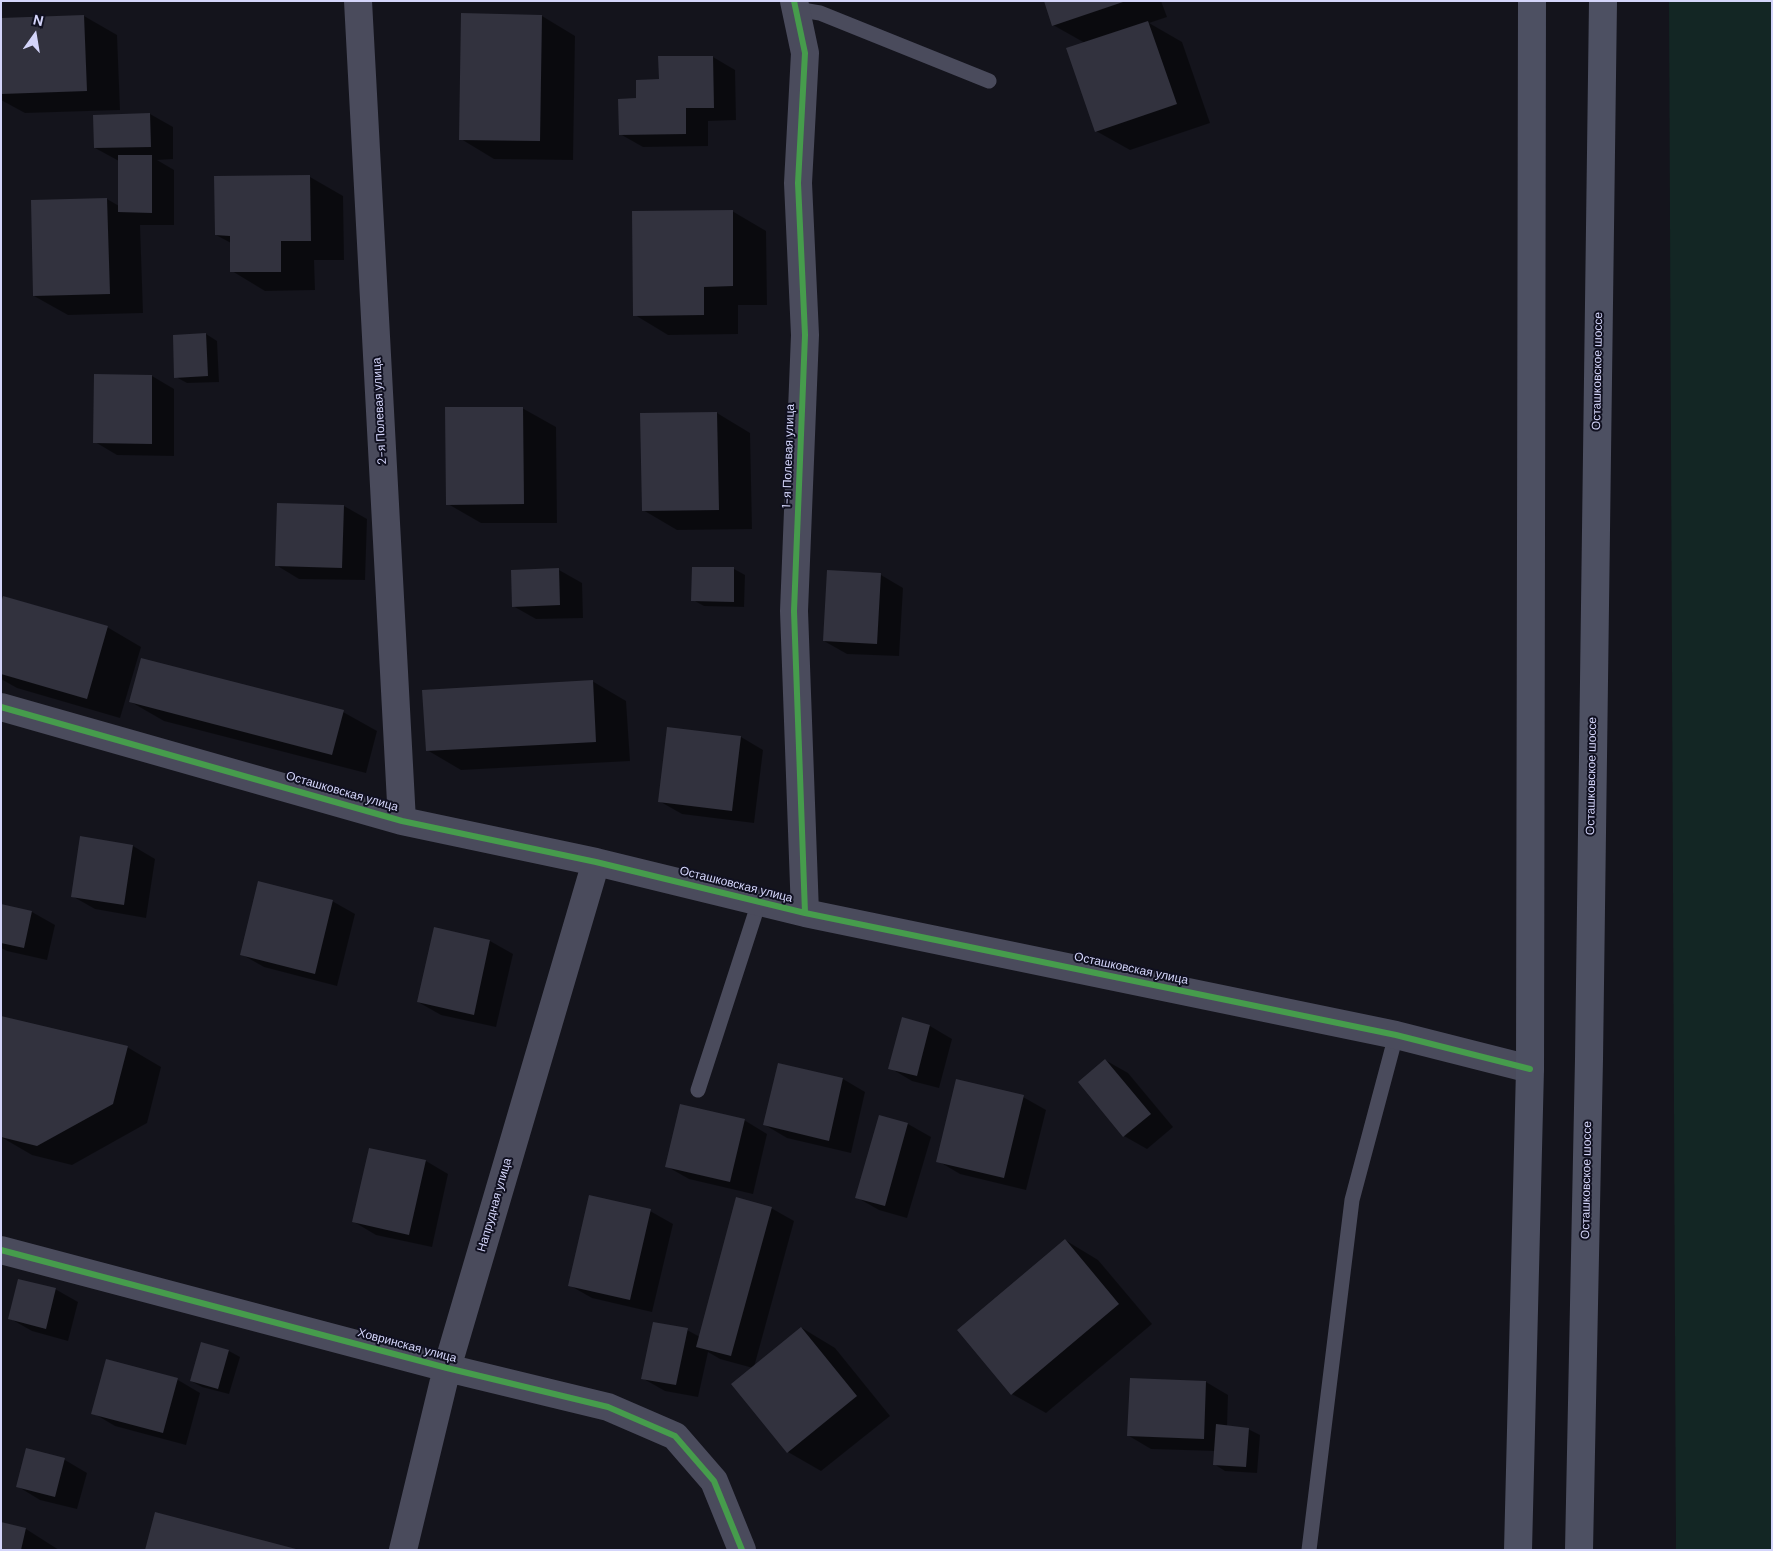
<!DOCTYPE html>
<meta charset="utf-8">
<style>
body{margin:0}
#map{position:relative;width:1773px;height:1551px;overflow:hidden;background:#14141c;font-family:"DM Sans",sans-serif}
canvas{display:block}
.frame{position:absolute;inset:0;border:2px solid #d4d5fa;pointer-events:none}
.north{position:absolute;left:10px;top:10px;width:50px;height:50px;-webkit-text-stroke:4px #101020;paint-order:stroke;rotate:13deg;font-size:14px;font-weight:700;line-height:20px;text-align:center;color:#d4d5fa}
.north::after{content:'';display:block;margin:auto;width:18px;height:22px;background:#d4d5fa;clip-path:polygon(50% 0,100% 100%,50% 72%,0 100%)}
</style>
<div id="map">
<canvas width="1773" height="1551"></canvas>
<div class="frame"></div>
<div class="north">N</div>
</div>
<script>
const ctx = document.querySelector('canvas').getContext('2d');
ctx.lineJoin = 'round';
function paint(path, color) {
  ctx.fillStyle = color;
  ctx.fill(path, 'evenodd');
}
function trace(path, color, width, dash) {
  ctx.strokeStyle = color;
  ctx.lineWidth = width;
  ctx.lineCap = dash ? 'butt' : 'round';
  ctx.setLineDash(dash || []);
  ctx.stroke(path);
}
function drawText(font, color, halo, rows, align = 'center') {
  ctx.font = font + ' "DM Sans",sans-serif';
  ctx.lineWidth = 4;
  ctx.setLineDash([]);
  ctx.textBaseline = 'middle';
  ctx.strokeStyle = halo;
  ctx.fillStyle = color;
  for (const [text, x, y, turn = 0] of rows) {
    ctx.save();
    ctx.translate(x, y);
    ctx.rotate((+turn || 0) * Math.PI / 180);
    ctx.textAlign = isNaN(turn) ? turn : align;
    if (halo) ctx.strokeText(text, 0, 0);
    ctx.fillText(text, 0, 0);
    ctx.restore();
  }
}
const green = new Path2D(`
 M 1669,1 L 1772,1 L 1772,1550 L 1676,1550 Z`);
const shadow = new Path2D(`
 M 1045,1 L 1161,1 L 1167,17 L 1149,23 L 1182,42 L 1210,123 L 1130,150 L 1096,131 L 1085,43 L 1053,25 Z
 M 84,16 L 117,35 L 120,110 L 25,113 L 1,100 L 1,19 Z
 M 542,16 L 575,36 L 573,160 L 494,159 L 461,139 Z
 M 713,57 L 735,70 L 736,120 L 708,121 L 708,146 L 643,147 L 620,134 L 637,99 L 660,80 Z
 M 150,114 L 173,127 L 173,159 L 157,160 L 174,170 L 174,225 L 140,225 L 143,313 L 68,315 L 34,296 L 107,199 L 119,206 L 119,161 L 95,148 L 95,116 Z
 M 310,177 L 343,196 L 344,260 L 314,260 L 315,290 L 265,291 L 232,271 L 231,243 L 216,235 Z
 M 732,211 L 766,231 L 767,305 L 738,305 L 738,334 L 668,335 L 635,315 Z
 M 206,334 L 217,341 L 219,382 L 187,383 L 176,377 Z
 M 152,376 L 174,389 L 174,456 L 117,455 L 95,442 Z
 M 522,408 L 556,427 L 557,523 L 481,523 L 448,504 Z
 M 717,413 L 750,433 L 752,529 L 677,530 L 643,510 Z
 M 278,504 L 344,506 L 367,519 L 365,580 L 299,579 L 276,565 Z
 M 693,568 L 734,569 L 745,575 L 744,607 L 704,606 L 693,600 Z
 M 559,570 L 582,583 L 583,618 L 536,619 L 513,606 L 512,571 Z
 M 881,575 L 903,588 L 899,656 L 847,654 L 824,641 Z
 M 1,606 L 107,627 L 141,647 L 120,718 L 17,688 L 1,679 Z
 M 592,681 L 626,701 L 630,761 L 461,770 L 427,750 Z
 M 131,702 L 343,712 L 377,731 L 366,773 L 164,721 Z
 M 741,737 L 763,750 L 754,823 L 682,814 L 659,801 Z
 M 133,846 L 155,859 L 146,918 L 95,909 L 72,896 Z
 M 332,901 L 355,914 L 337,986 L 264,967 L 241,954 Z
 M 1,906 L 32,912 L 55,925 L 47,960 L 7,951 L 1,948 Z
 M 435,929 L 490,941 L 513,954 L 496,1027 L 441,1015 L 418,1002 Z
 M 1,1017 L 127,1047 L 161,1067 L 147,1123 L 72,1165 L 32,1155 L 1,1137 Z
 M 902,1019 L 930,1026 L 952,1039 L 939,1088 L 912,1081 L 890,1068 Z
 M 1105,1060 L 1128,1073 L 1173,1127 L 1147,1149 L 1124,1136 Z
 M 779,1064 L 843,1079 L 865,1092 L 851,1153 L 787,1138 L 765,1125 Z
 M 1023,1097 L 1046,1110 L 1026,1190 L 960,1174 L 938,1161 Z
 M 880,1116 L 908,1124 L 931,1137 L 907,1218 L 879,1210 L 856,1197 Z
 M 744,1120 L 767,1134 L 753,1194 L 689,1179 L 666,1166 Z
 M 426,1161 L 448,1174 L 432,1247 L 376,1235 L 354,1222 Z
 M 771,1208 L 794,1221 L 754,1367 L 802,1328 L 835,1348 L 890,1416 L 821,1471 L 788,1452 L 753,1368 L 720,1359 L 708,1352 L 698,1397 L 665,1391 L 642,1378 L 687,1330 L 700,1337 Z
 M 650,1211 L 673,1224 L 652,1312 L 592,1298 L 569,1285 Z
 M 1065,1240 L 1098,1260 L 1152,1324 L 1046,1413 L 1012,1394 L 958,1330 Z
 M 55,1289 L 78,1302 L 68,1341 L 32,1331 L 9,1318 Z
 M 202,1343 L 229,1351 L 240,1357 L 229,1394 L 202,1387 L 191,1381 Z
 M 107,1360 L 178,1380 L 200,1393 L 186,1445 L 115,1426 L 93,1413 Z
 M 1206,1382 L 1228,1395 L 1227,1427 L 1248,1429 L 1260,1435 L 1257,1473 L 1225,1471 L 1214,1464 L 1216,1451 L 1151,1449 L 1129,1436 Z
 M 27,1450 L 65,1460 L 87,1473 L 77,1509 L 40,1500 L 17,1486 Z
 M 1,1523 L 26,1529 L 59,1550 L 1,1550 Z`);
const building = new Path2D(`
 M 1044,1 L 1122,1 L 1123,2 L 1052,26 Z
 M 461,13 L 542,15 L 540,141 L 459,140 Z
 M 84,15 L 87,91 L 1,94 L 1,18 Z
 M 1148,21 L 1177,104 L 1095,132 L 1066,48 Z
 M 658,56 L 713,56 L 714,108 L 686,108 L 686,134 L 619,135 L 618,99 L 636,98 L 636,80 L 659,79 Z
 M 150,113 L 151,147 L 94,148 L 93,115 Z
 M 118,155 L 152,155 L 152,213 L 118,212 Z
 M 310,175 L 311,241 L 281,241 L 281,272 L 230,272 L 230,236 L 215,235 L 214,176 Z
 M 107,198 L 110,294 L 33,296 L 31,200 Z
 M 733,210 L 733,286 L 704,287 L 704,315 L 633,316 L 632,211 Z
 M 206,333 L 208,376 L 174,378 L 173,335 Z
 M 94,374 L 152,375 L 152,444 L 93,443 Z
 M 445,407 L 523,407 L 524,504 L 446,505 Z
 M 717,412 L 719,510 L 642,511 L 640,413 Z
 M 277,503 L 344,505 L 342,568 L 275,566 Z
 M 692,567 L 734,567 L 734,602 L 691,601 Z
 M 559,568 L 560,605 L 512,607 L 511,570 Z
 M 827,570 L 881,573 L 877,644 L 823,641 Z
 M 3,596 L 108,626 L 87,699 L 1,674 L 1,602 Z
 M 141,658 L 344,710 L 332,755 L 129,702 Z
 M 593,680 L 596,742 L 426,751 L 422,690 Z
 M 667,727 L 741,736 L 732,811 L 658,802 Z
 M 80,836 L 133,845 L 124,905 L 71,897 Z
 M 258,881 L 333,900 L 315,974 L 240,955 Z
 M 1,904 L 32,911 L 24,948 L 1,943 Z
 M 434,927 L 490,940 L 474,1015 L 417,1002 Z
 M 1,1016 L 128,1046 L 113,1104 L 37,1146 L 1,1137 Z
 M 902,1017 L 930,1025 L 917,1076 L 888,1069 Z
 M 1105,1059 L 1151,1114 L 1123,1137 L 1078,1082 Z
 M 778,1063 L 843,1078 L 829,1141 L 763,1125 Z
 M 956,1079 L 1024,1095 L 1004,1178 L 936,1162 Z
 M 680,1104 L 745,1119 L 730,1182 L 665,1167 Z
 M 879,1115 L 908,1123 L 885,1206 L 855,1198 Z
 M 369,1148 L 426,1160 L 409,1235 L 352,1222 Z
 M 589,1195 L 651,1209 L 630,1300 L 568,1286 Z
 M 736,1197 L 772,1207 L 731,1356 L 696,1347 Z
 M 1065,1239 L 1119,1304 L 1011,1395 L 957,1330 Z
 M 18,1279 L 56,1288 L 46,1329 L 8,1319 Z
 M 653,1322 L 688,1328 L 676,1385 L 641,1379 Z
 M 801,1327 L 857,1396 L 787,1453 L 731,1384 Z
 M 201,1342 L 229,1350 L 218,1389 L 190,1381 Z
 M 106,1359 L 178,1378 L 163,1433 L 91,1414 Z
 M 1130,1378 L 1206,1381 L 1204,1439 L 1127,1436 Z
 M 1216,1424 L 1249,1428 L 1246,1467 L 1213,1465 Z
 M 26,1448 L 65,1458 L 55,1497 L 16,1487 Z
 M 155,1512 L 296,1549 L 296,1550 L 145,1550 Z
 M 1,1522 L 26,1528 L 21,1550 L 1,1550 Z`);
const service = new Path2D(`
 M 796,9 L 820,13 L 989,81
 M 698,1090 L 759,902
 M 1309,1550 L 1352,1200 L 1396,1035`);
const minor = new Path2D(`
 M 358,1 L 402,821
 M 794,1 L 805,53 L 798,183 L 805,335 L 794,611 L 805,913
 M 1,707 L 402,821 L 596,862 L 805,913 L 1396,1035 L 1530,1069
 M 1,1250 L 447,1368 L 608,1407 L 675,1436 L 714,1481 L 742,1550
 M 403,1550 L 447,1368 L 596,862`);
const secondary = new Path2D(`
 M 1518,1550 L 1530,1069 L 1532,1
 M 1579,1550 L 1589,1059 L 1603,1`);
const cycleway = new Path2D(`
 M 794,1 L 805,53 L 798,183 L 805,335 L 794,611 L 805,913
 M 1,707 L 402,821 L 596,862 L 805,913 L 1396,1035 L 1530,1069
 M 1,1250 L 447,1368 L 608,1407 L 675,1436 L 714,1481 L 742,1550`);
const streetNames = [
 ["Осташковское шоссе",1598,371,-89],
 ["2-я Полевая улица",380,411,-93],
 ["1-я Полевая улица",789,456,-88],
 ["Осташковское шоссе",1592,776,-89],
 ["Осташковская улица",342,792,16],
 ["Осташковская улица",736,885,14],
 ["Осташковская улица",1131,969,12],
 ["Осташковское шоссе",1587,1180,-89],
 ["Напрудная улица",495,1205,-74],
 ["Ховринская улица",407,1346,15]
];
paint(green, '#132624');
paint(shadow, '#0007');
paint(building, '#32323e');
trace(service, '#4a4b5c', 15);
trace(minor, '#4a4b5c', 28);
trace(secondary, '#4d5062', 28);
trace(cycleway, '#469c4c', 6);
drawText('12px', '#d4d5fa', '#101020', streetNames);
</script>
